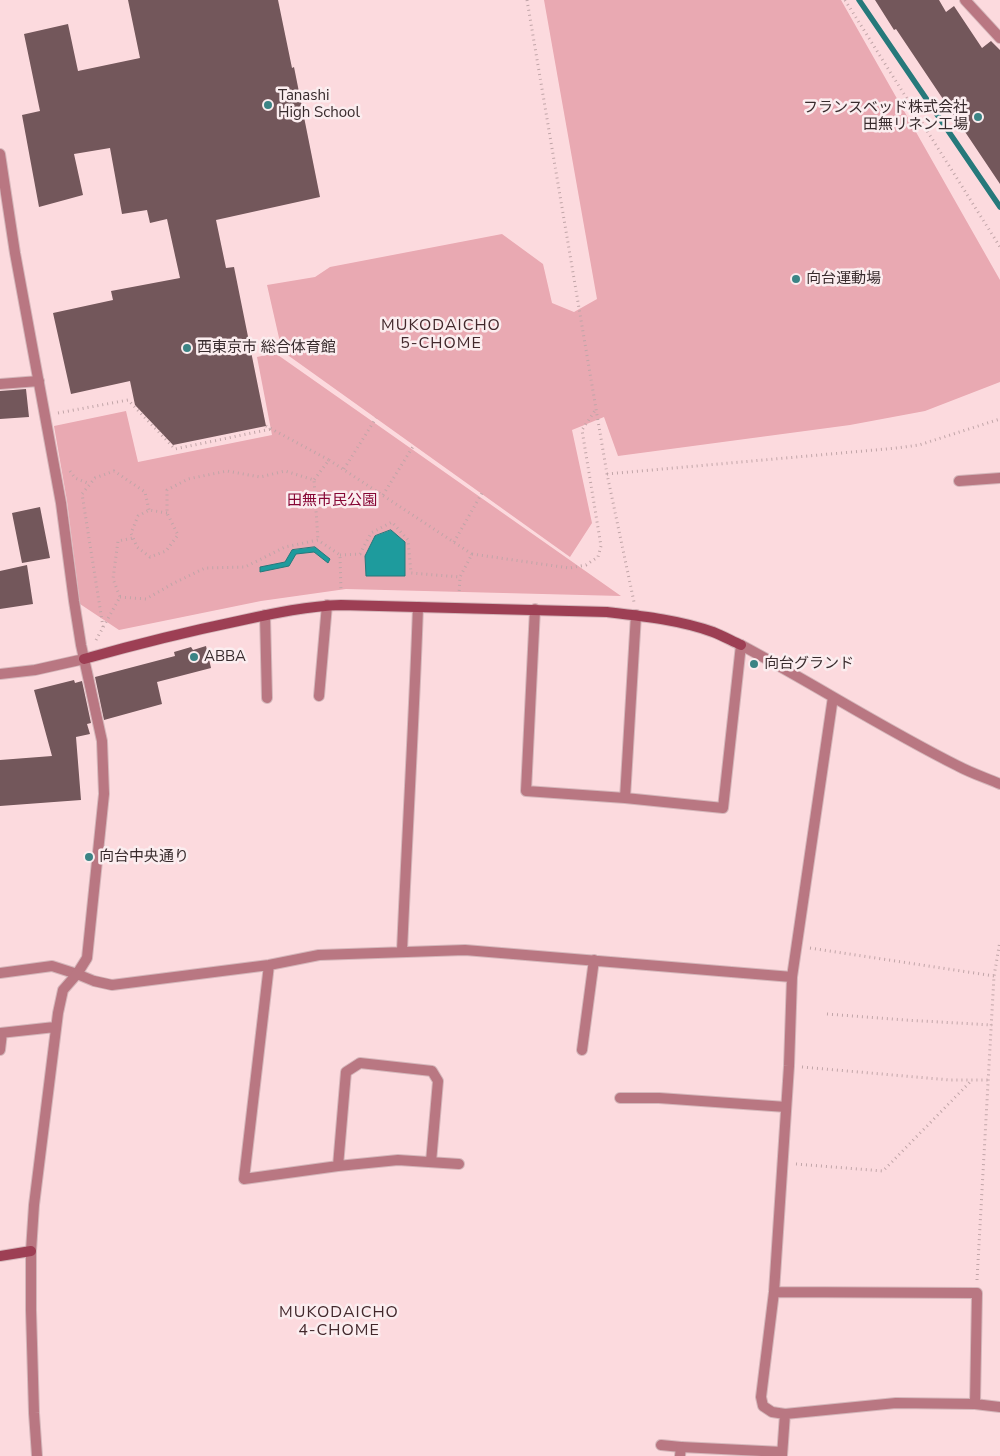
<!DOCTYPE html>
<meta charset="utf-8">
<style>
body{margin:0}
canvas{display:block;background:#fcdade}
</style>
<canvas width="1000" height="1456"></canvas>
<script>
const ctx = document.querySelector('canvas').getContext('2d');
ctx.lineJoin = 'round';
function paint(path, color) {
  ctx.fillStyle = color;
  ctx.fill(path, 'evenodd');
}
function trace(path, color, width, dash) {
  ctx.strokeStyle = color;
  ctx.lineWidth = width;
  ctx.lineCap = dash ? 'butt' : 'round';
  ctx.setLineDash(dash || []);
  ctx.stroke(path);
}
function drawText(font, color, halo, rows, align = 'center') {
  ctx.font = font + ' "Nunito Sans","Noto Sans JP",sans-serif';
  ctx.lineWidth = 5;
  ctx.setLineDash([]);
  ctx.textBaseline = 'middle';
  ctx.strokeStyle = halo;
  ctx.fillStyle = color;
  for (const [text, x, y, turn = 0] of rows) {
    ctx.save();
    ctx.translate(x, y);
    ctx.rotate((+turn || 0) * Math.PI / 180);
    ctx.textAlign = isNaN(turn) ? turn : align;
    if (halo) ctx.strokeText(text, 0, 0);
    ctx.fillText(text, 0, 0);
    ctx.restore();
  }
}
const green = new Path2D(`
 M 544,0 L 841,0 L 1000,280 L 1000,382 L 925,411 L 850,425 L 618,456 L 604,417 L 572,430 L 592,523 L 570,557 L 282,351 L 267,285 L 315,277 L 330,267 L 502,234 L 543,264 L 552,303 L 574,312 L 597,299 Z
 M 275,353 L 621,596 L 346,589 L 261,601 L 119,630 L 80,604 L 67,501 L 54,426 L 126,411 L 138,462 L 272,435 L 257,357 Z`);
const water = new Path2D(`
 M 391,530 L 405,542 L 405,576 L 366,576 L 365,556 L 375,536 Z
 M 315,547 L 330,559 L 328,563 L 314,552 L 296,554 L 289,566 L 260,572 L 260,567 L 285,562 L 292,550 Z`);
const stream = new Path2D(`
 M 859,0 L 1000,207`);
const building = new Path2D(`
 M 128,0 L 278,0 L 292,68 L 294,67 L 320,197 L 216,220 L 226,268 L 234,267 L 266,426 L 173,445 L 135,405 L 130,381 L 71,394 L 53,313 L 113,300 L 111,291 L 180,278 L 167,219 L 150,223 L 147,210 L 122,214 L 110,148 L 74,154 L 83,195 L 39,207 L 22,115 L 40,111 L 24,34 L 68,24 L 78,71 L 140,58 Z
 M 875,0 L 939,0 L 946,12 L 954,6 L 982,48 L 991,41 L 1000,50 L 1000,184 L 896,29 L 894,30 Z
 M 26,389 L 29,417 L 0,419 L 0,391 Z
 M 40,507 L 50,558 L 22,563 L 12,513 Z
 M 27,565 L 33,604 L 0,609 L 0,571 Z
 M 206,646 L 211,668 L 157,682 L 162,704 L 104,720 L 95,677 L 175,656 L 174,652 L 191,647 L 193,650 Z
 M 74,680 L 75,683 L 82,681 L 91,723 L 87,724 L 90,734 L 76,737 L 81,800 L 0,806 L 0,760 L 52,756 L 34,690 Z`);
const path = new Path2D(`
 M 527,0 L 607,474 L 634,602
 M 845,0 L 1000,247
 M 58,413 L 128,400 L 175,449 L 271,429
 M 266,426 L 329,460 L 314,480
 M 329,460 L 472,554 L 460,577 L 459,594
 M 344,469 L 376,418
 M 70,471 L 75,478 L 90,484
 M 607,474 L 897,448 L 919,445 L 1000,419
 M 383,495 L 414,445
 M 167,513 L 149,510 L 138,516 L 131,533 L 137,547 L 150,557 L 166,551 L 178,535 L 167,513 L 167,490 L 188,479 L 227,471 L 260,477 L 285,471 L 314,480 L 318,540
 M 454,542 L 482,493
 M 472,554 L 569,568 L 586,565 L 598,557 L 601,546 L 582,430 L 596,409
 M 340,555 L 360,554 L 371,533 L 392,522 L 408,540 L 411,573 L 460,577
 M 120,597 L 146,599 L 174,583 L 205,568 L 245,567 L 285,547 L 318,540 L 340,555 L 341,592
 M 103,627 L 82,494 L 95,478 L 114,471 L 145,492 L 149,510
 M 96,640 L 120,597 L 113,579 L 118,541 L 133,538
 M 810,948 L 994,976
 M 827,1014 L 905,1020 L 992,1025
 M 802,1067 L 950,1080 L 989,1080
 M 796,1164 L 883,1171 L 972,1080
 M 977,1280 L 994,976 L 1000,941`);
const lane = new Path2D(`
 M 959,481 L 1000,478
 M 265,615 L 267,698
 M 319,696 L 327,605
 M 0,973 L 52,966 L 77,974
 M 661,1445 L 681,1447 L 680,1456`);
const street = new Path2D(`
 M 965,0 L 1000,38
 M 0,154 L 15,253 L 61,503 L 74,601 L 81,645 L 102,741 L 104,794 L 87,958 L 77,974 L 63,990 L 58,1013 L 34,1205 L 31,1251 L 31,1310 L 34,1413 L 37,1456
 M 0,384 L 39,381
 M 535,609 L 526,791 L 625,798 L 723,808 L 741,645 C 814,684 884,729 958,766 C 971,773 986,778 1000,784
 M 0,674 L 35,670 L 84,659
 M 833,697 L 792,977 L 789,1066 L 774,1292 L 761,1397 L 763,1406 L 772,1412 L 785,1414 L 896,1403 L 975,1404 L 1000,1407
 M 625,798 L 636,615
 M 402,951 C 407,836 414,722 418,607
 M 269,965 L 244,1179 L 338,1166 L 398,1160 L 459,1164
 M 77,974 L 94,981 L 112,985 L 269,965 L 319,955 L 465,950 L 792,977
 M 0,1033 L 55,1027
 M 0,1050 L 2,1033
 M 582,1050 L 594,960
 M 620,1098 L 659,1098 L 786,1107
 M 338,1166 L 346,1072 L 360,1063 L 432,1071 L 438,1081 L 431,1162
 M 774,1292 L 977,1293 L 975,1404
 M 681,1447 L 782,1452
 M 782,1456 L 785,1414`);
const secondary = new Path2D(`
 M 84,659 C 137,644 190,631 243,620 C 275,613 308,606 341,605 L 607,612 C 642,616 680,620 713,632 C 723,636 732,641 741,645
 M 0,1256 L 31,1251`);
const markers = [
 [268,105,5,"#3b8485"],
 [978,117,5,"#3b8485"],
 [796,279,5,"#3b8485"],
 [187,348,5,"#3b8485"],
 [194,657,5,"#3b8485"],
 [754,664,5,"#3b8485"],
 [89,857,5,"#3b8485"]
];
const poiNames = [
 ["Tanashi",278,96],
 ["High School",278,113],
 ["フランスベッド株式会社",968,108,"right"],
 ["田無リネン工場",968,125,"right"],
 ["向台運動場",806,279],
 ["西東京市 総合体育館",197,348],
 ["ABBA",204,657],
 ["向台グランド",764,664],
 ["向台中央通り",99,857]
];
const parkNames = [
 ["田無市民公園",332,501]
];
const neighbourhoodNames = [
 ["MUKODAICHO",441,326],
 ["5-CHOME",441,344],
 ["MUKODAICHO",339,1313],
 ["4-CHOME",339,1331]
];
paint(green, '#e9a9b2');
paint(water, '#1e9b9d');
trace(water, '#26797b', 1);
trace(stream, '#26797b', 5.5);
paint(building, '#73575b');
trace(lane, '#d5b7bb', 12);
trace(street, '#d5b7bb', 12);
trace(secondary, '#d5b7bb', 12);
trace(path, '#c1a5a8', 3, [1, 4]);
trace(lane, '#b97782', 10);
trace(street, '#b97782', 10);
trace(secondary, '#9d3f54', 10);
for (const [x, y, r, color] of markers) {
  const dot = new Path2D();
  dot.arc(x, y, r, 0, 2 * Math.PI);
  ctx.fillStyle = color;
  ctx.fill(dot);
  trace(dot, '#fbedef', 2);
}
drawText('15px', '#382b2d', '#fbedef', poiNames, 'left');
drawText('15px', '#860635', '#fbedef', parkNames);
ctx.letterSpacing = '1px';
drawText('16px', '#42282c', '#fbedef', neighbourhoodNames);
ctx.letterSpacing = '0px';
</script>
